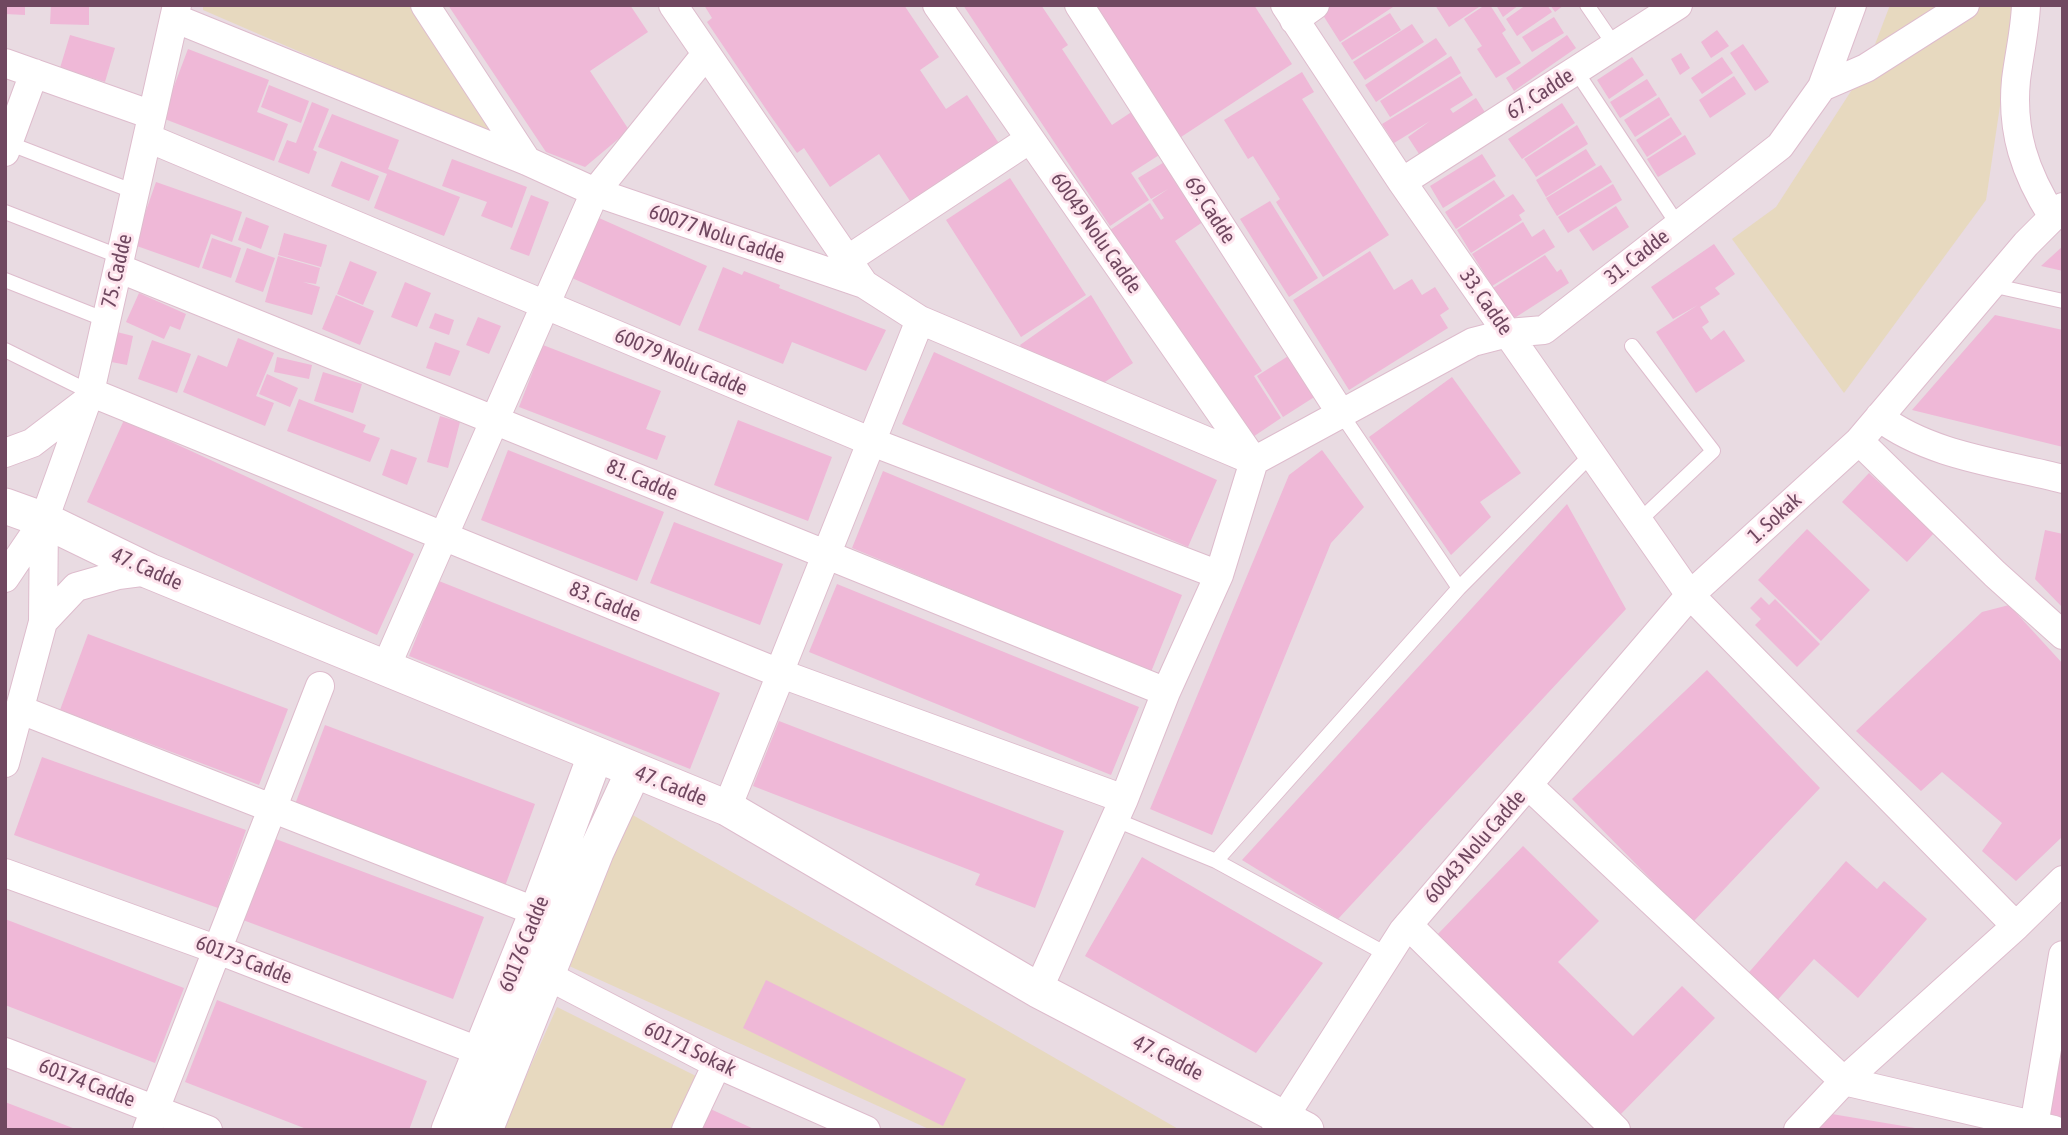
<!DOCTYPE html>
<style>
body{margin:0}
#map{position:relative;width:2068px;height:1135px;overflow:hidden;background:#fbdfe9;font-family:"Asap Condensed",sans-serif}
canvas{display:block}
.frame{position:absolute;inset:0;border:7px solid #704860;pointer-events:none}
</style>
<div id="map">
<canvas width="2068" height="1135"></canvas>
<div class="frame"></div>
</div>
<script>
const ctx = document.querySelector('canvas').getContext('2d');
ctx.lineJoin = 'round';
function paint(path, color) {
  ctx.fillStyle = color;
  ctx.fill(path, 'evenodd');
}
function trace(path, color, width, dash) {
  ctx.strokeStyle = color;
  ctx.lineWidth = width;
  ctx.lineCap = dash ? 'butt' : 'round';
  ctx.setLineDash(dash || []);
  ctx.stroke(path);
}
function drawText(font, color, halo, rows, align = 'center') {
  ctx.font = font + ' "Asap Condensed",sans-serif';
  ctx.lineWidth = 6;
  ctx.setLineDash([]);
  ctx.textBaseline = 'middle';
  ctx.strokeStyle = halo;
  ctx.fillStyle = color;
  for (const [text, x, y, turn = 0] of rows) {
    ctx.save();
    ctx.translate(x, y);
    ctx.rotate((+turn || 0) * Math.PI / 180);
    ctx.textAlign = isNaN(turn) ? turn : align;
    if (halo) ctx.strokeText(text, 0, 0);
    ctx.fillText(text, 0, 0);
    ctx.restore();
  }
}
const industrial = new Path2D(`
 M 5,5 L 2063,5 L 2063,1130 L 5,1130 Z`);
const green = new Path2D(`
 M 203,5 L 412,5 L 504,140 L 203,10 Z
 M 1890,5 L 2015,5 L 1986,200 L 1844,393 L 1732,239 L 1776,207 L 1866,68 Z
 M 631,814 L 1180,1130 L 931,1130 L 567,965 Z
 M 557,1007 L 698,1077 L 673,1130 L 502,1130 Z`);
const building = new Path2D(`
 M 5,5 L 25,5 L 25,15 L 5,14 Z
 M 51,5 L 89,5 L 89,25 L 50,24 Z
 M 448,5 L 630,5 L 648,32 L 590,71 L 629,130 L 585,167 L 546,152 Z
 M 704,5 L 904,5 L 939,57 L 920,70 L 946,109 L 967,95 L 1002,148 L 914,207 L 879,154 L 830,187 L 804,148 L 797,153 L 770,115 L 707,22 L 712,18 Z
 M 963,5 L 1041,5 L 1068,45 L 1062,49 L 1112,125 L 1139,107 L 1167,150 L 1131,173 L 1149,200 L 1110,226 Z
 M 1095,5 L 1254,5 L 1292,64 L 1181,137 Z
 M 1330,5 L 1396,5 L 1340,42 L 1321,12 Z
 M 1435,5 L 1482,5 L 1449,27 Z
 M 1485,5 L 1490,5 L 1506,30 L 1502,33 L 1521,63 L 1496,78 L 1477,49 L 1482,46 L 1464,19 Z
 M 1496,5 L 1519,5 L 1503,17 Z
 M 1526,5 L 1547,5 L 1552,12 L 1517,36 L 1506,19 Z
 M 1550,5 L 1564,5 L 1555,12 Z
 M 1390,13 L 1401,30 L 1352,60 L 1341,43 Z
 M 1554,17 L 1564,33 L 1532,52 L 1522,37 Z
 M 1412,24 L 1424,42 L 1365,80 L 1353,62 Z
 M 1717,30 L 1729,46 L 1711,58 L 1701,42 Z
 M 70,35 L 115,48 L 105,82 L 60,68 Z
 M 1567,35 L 1576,48 L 1514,91 L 1506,78 Z
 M 1436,38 L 1447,54 L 1376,102 L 1365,85 Z
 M 1743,44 L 1769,82 L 1755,91 L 1730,53 Z
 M 188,49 L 269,80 L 257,112 L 288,124 L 274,161 L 162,118 Z
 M 1681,53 L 1690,68 L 1680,75 L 1671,59 Z
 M 1451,56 L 1461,73 L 1390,117 L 1380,101 Z
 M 1632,57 L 1644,75 L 1609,99 L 1597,80 Z
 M 1722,57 L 1733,73 L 1702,94 L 1691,78 Z
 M 1302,72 L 1314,92 L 1302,99 L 1389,235 L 1323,277 L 1276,202 L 1280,199 L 1253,156 L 1248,159 L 1224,120 Z
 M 1461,76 L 1473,95 L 1450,109 L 1453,113 L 1476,98 L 1486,114 L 1421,157 L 1408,137 L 1430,121 L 1394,143 L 1382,124 Z
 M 1734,76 L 1746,94 L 1710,118 L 1699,100 Z
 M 1647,79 L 1657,95 L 1620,118 L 1610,102 Z
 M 269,85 L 309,101 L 301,123 L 261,107 Z
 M 1659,97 L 1670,115 L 1635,137 L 1624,120 Z
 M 312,102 L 329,109 L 313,150 L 317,152 L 309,174 L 278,162 L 287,140 L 296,143 Z
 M 1562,103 L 1575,123 L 1522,159 L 1508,139 Z
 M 332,114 L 399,140 L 388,169 L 460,197 L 444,236 L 374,208 L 387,174 L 318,147 Z
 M 1671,117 L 1682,134 L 1647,157 L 1636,140 Z
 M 1577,125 L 1588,144 L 1536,177 L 1524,159 Z
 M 1685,135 L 1696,154 L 1658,177 L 1647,159 Z
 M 1586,149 L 1596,165 L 1546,197 L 1536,180 Z
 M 1482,154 L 1496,176 L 1443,208 L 1430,186 Z
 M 1171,158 L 1210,217 L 1175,241 L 1262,371 L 1254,376 L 1281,418 L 1244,443 L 1107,232 L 1150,203 L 1161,220 L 1164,218 L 1152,200 L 1168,189 L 1151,199 L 1138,178 Z
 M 452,159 L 527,187 L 512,228 L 481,216 L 487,202 L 442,186 Z
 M 341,161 L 379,176 L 369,201 L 331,186 Z
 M 1601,165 L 1612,182 L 1557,216 L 1546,198 Z
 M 1010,178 L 1086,295 L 1021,337 L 946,220 Z
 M 1494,180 L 1505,196 L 1456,229 L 1445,212 Z
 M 156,182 L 242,212 L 232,242 L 211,234 L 199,268 L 134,245 Z
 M 1613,184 L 1622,200 L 1568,233 L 1558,217 Z
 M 1513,194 L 1525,211 L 1519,215 L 1522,220 L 1471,253 L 1457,230 Z
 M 531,195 L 549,202 L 529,256 L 510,249 Z
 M 1270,201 L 1318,278 L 1289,297 L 1240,219 Z
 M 1616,206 L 1629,227 L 1593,251 L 1579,230 Z
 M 246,217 L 269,226 L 261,249 L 238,240 Z
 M 599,218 L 707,266 L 680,326 L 572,278 Z
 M 1523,222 L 1532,237 L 1544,229 L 1555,247 L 1492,286 L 1472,254 Z
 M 284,233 L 327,245 L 321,267 L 278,255 Z
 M 212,238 L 241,248 L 231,278 L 202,268 Z
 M 1714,244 L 1735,274 L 1715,288 L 1720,294 L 1700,307 L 1709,322 L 1702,327 L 1711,340 L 1724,330 L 1745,361 L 1696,393 L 1656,332 L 1698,305 L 1673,319 L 1651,287 Z
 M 2063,246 L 2063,271 L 2041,266 Z
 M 247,248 L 275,258 L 263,292 L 235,282 Z
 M 1370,251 L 1394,290 L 1412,279 L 1422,295 L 1435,287 L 1449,309 L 1440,315 L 1448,328 L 1349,390 L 1293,300 Z
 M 1545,255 L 1557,272 L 1561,269 L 1569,283 L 1513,319 L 1493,288 Z
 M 278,256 L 320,268 L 316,284 L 303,282 L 320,287 L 312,315 L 265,302 Z
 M 350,261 L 377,272 L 363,305 L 337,294 Z
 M 723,267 L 742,275 L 744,271 L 780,285 L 779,288 L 886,330 L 866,371 L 792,342 L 783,364 L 698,330 Z
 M 405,282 L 431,293 L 417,327 L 391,317 Z
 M 139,293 L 186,314 L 180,330 L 170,326 L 164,339 L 126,322 Z
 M 336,295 L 374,311 L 360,345 L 322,329 Z
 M 1091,295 L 1133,363 L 1099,386 L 1027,355 L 1020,345 Z
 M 435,313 L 454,320 L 449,335 L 429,328 Z
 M 1995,315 L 2063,330 L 2063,447 L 1912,410 Z
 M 478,317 L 501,326 L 489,354 L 466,345 Z
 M 113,331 L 133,336 L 127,365 L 106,361 Z
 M 238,338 L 274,353 L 256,396 L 274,403 L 265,426 L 183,392 L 198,355 L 227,367 Z
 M 152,340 L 191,354 L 177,393 L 138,379 Z
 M 435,342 L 460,351 L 450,376 L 426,368 Z
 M 543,345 L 661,391 L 646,429 L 666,436 L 657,460 L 519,407 Z
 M 934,352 L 1217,480 L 1188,547 L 902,424 Z
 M 1293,353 L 1319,394 L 1283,417 L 1257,376 Z
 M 277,357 L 312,365 L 309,379 L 274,372 Z
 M 323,372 L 362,384 L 353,413 L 314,401 Z
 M 267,374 L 298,388 L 290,407 L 259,394 Z
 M 1452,377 L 1521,473 L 1480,502 L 1491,517 L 1451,555 L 1369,437 Z
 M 299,399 L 366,425 L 363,432 L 380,438 L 370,462 L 287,431 Z
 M 440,416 L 460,422 L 448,468 L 427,462 Z
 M 124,420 L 414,554 L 377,635 L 87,502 Z
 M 738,420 L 832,457 L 808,521 L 714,485 Z
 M 391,449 L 417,458 L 407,485 L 382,475 Z
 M 508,450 L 664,512 L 637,581 L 481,520 Z
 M 1322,450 L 1364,507 L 1331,543 L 1212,835 L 1150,809 L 1289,475 Z
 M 883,471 L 1182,595 L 1151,672 L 852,548 Z
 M 1869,473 L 1934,533 L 1907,562 L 1842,502 Z
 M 1567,504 L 1626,609 L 1338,919 L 1242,860 Z
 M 674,522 L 783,564 L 760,625 L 650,583 Z
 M 1807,529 L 1870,590 L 1821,641 L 1758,580 Z
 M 2045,530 L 2063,534 L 2063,608 L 2035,579 Z
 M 439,581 L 720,693 L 690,769 L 409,656 Z
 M 837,584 L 1139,707 L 1111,775 L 809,652 Z
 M 1761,597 L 1769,605 L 1775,599 L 1820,644 L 1797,667 L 1755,625 L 1761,619 L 1750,608 Z
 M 2009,605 L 2063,664 L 2063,836 L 2016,881 L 1982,851 L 2002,823 L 1942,772 L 1921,791 L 1856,731 L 1982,612 Z
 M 88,634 L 288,709 L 259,785 L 60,710 Z
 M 1707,670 L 1820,788 L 1693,922 L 1572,799 Z
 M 779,721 L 1064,831 L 1035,908 L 975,885 L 980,874 L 753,786 Z
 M 325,725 L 535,804 L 505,886 L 294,807 Z
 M 42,757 L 246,830 L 218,908 L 14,835 Z
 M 273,838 L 484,917 L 453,999 L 243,920 Z
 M 1523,846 L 1599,921 L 1558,962 L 1633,1036 L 1682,986 L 1715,1018 L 1620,1115 L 1437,935 Z
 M 1142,857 L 1323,963 L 1256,1053 L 1085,956 Z
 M 1846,861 L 1877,889 L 1884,881 L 1927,919 L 1858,998 L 1814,959 L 1774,1004 L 1744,978 Z
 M 5,919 L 184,988 L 155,1063 L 5,1005 Z
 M 766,980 L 966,1079 L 943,1126 L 743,1028 Z
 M 217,1000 L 427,1081 L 409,1130 L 309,1130 L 185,1082 Z
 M 2063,1017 L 2063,1121 L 2044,1118 Z
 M 5,1102 L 78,1130 L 5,1130 Z
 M 704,1106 L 756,1130 L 694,1130 Z
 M 1820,1112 L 1915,1128 L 1915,1130 L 1805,1130 Z`);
const service = new Path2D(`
 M 1587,5 L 1615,46
 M 1576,71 L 1678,225
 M 8,143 L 135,192
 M 5,212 L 121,257
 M 5,280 L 106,320
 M 1991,285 L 2063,301
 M 1632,346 L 1713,451 L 1639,521
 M 5,350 L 90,392
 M 1342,415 L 1459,588 L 1592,454
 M 1116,820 L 1216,861 L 1459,588
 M 1216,861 L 1388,955`);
const minor = new Path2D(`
 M 425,5 L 527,161
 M 673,5 L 864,284
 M 937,5 L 1254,461
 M 1079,5 L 1342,415
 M 1285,5 L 1402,182 L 1690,595 L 2016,926 L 2063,880
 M 2026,5 C 2025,31 2019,55 2016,80 C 2011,132 2025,173 2053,217
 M 174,18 L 527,161 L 595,192 L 864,284 L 920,320 L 1254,461
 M 1294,20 L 1315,5
 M 5,63 L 152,115
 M 1822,87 L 1866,68 L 1965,5
 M 148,138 L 872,442 L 1219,575
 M 5,152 L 34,73
 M 1402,182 L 1678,5
 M 847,260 L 1030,139
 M 118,268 L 1166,692
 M 90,392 L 779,673 L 1124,799
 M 1879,417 C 1930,456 2002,463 2063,479
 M 1859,441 L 1995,574 L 2063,635
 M 5,453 L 32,443 L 87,401
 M 5,578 L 44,520 L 90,392 L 177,5
 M 43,622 L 76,587 L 118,575 L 149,571
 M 385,669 L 595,192 L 706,54
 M 779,673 L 920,320
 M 21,710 L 537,912
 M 5,763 L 43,622 L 44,520
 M 1528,785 L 1844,1081 L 2016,926
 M 727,808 L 781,674
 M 5,873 L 218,950 L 481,1052
 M 1408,925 L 1616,1130
 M 529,966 L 717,1064 L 866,1130
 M 1038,990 L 1124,799 L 1166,692 L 1219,575 L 1254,461 L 1473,342 L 1508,333 L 1544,330 L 1780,146 L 1822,87 L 1852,5
 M 5,1052 L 208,1130
 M 2034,1126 L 2063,955
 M 147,1130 L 320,686
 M 686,1130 L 717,1064
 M 1276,1130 L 1403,931 L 1690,595 L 1859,441 L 2026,244 L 2063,207
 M 1798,1130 L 1844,1081 L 2054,1130`);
const tertiary = new Path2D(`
 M 5,506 L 44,520 L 149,571 L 727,808 L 1038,990 L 1306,1130
 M 449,1130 L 537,912 L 595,756
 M 485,1130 L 596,852 L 634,770`);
const streetNames = [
 ["67. Cadde",1540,94,-33],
 ["69. Cadde",1210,210,57],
 ["60049 Nolu Cadde",1096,233,55],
 ["60077 Nolu Cadde",717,234,19],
 ["31. Cadde",1637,257,-38],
 ["75. Cadde",117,271,-77],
 ["33. Cadde",1486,302,55],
 ["60079 Nolu Cadde",681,362,23],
 ["81. Cadde",642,480,23],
 ["1. Sokak",1775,518,-42],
 ["47. Cadde",147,569,24],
 ["83. Cadde",605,602,22],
 ["47. Cadde",671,786,22],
 ["60043 Nolu Cadde",1475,847,-49],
 ["60176 Cadde",524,944,-68],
 ["60173 Cadde",244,960,21],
 ["60171 Sokak",690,1049,26],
 ["47. Cadde",1168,1058,27],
 ["60174 Cadde",87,1083,21]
];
paint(industrial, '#e9dbe2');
paint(green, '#e7d9bf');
paint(building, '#efb8d7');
trace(service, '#debccd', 16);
trace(minor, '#debccd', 30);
trace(tertiary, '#debccd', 37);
trace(service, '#fff', 14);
trace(minor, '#fff', 28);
trace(tertiary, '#fff', 35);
drawText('21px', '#704860', '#fee5ee', streetNames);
</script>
